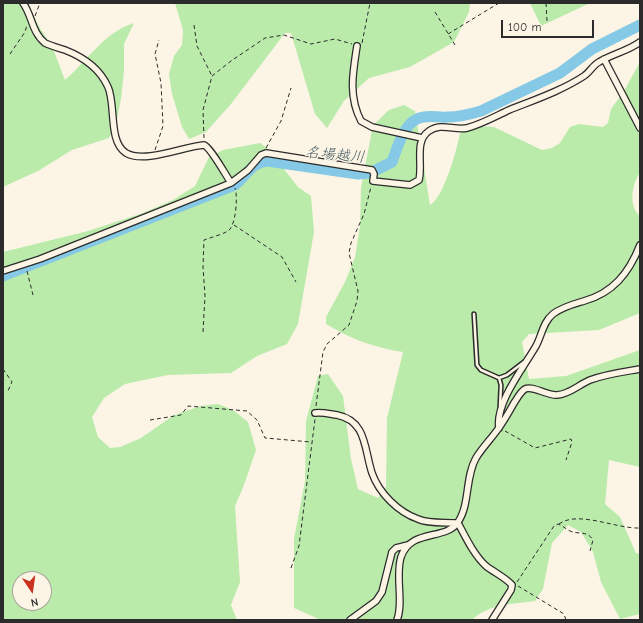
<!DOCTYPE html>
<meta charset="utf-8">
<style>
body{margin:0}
#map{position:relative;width:643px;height:623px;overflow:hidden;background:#fcf5e5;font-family:"Comic Neue",sans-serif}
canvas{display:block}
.frame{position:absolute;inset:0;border:4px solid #2b2b2b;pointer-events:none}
.north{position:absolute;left:12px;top:571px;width:40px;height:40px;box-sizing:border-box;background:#fcf5e5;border:1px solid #a8a49b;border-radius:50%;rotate:167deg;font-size:11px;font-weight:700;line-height:16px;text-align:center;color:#2b2b2b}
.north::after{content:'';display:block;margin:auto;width:14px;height:18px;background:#c8321e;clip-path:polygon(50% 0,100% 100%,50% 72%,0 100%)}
.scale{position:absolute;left:501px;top:20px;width:93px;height:18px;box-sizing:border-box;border:2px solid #2b2b2b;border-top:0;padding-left:5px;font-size:12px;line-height:14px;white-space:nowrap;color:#2b2b2b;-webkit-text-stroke:3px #fcf5e5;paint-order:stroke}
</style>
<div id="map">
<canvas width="643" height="623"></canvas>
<div class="frame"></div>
<div class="north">N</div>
<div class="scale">100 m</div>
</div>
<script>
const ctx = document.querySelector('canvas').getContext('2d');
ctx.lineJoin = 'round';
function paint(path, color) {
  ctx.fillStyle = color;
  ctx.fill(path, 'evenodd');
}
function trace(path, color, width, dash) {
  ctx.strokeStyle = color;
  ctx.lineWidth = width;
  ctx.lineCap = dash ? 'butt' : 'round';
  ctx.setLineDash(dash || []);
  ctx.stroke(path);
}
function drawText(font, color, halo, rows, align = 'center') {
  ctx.font = font + ' "Comic Neue","Klee One",sans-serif';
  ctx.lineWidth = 3;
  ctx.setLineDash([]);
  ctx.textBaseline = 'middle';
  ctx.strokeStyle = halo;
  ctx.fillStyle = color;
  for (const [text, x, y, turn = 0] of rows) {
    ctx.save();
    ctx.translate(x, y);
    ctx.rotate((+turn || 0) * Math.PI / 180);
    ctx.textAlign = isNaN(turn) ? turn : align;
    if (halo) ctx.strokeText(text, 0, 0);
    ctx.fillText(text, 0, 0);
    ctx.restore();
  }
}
const green = new Path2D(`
 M 3,3 L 27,3 L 41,30 L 52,46 L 65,80 C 88,60 104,32 134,23 L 124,44 L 124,71 L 121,99 L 116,124 L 109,138 L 72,150 L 38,171 L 3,187 Z
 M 175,3 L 470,3 L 469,12 L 454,42 L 410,67 L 369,78 L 344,101 L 327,128 L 315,114 L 291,33 L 285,33 L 231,104 L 206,132 L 189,139 L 182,127 L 172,94 L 169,74 L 174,56 L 182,45 L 183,30 Z
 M 530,3 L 590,3 L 541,26 Z
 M 640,62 L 640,172 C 632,184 628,206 640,216 L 640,313 L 599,330 L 529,334 L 522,342 L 529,379 L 566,376 L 640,350 L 640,467 L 609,460 L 605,504 L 620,517 L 636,553 L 640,554 L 640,614 L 620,619 L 601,582 L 593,552 L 581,532 L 568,525 L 552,543 L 543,589 L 535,601 C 514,604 488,604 472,620 L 321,620 L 294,608 L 294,539 L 305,481 L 306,421 L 318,376 L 328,374 L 343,396 L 351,459 L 358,489 L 378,498 L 386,487 L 387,418 L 403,352 C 375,348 351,339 326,324 L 326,317 L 345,282 L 355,257 L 360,226 L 361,188 L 373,125 L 389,110 L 404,105 L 415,111 L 430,205 C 444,197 457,149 460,133 L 474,126 L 494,127 L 542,150 L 552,148 L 560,143 L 570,127 L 579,124 L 603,127 L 608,123 L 611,109 L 624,91 Z
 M 260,143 L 269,150 L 298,187 L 311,196 L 314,232 L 298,324 L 287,344 L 257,356 L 231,373 L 168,375 L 125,384 L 104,398 L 92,417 L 98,437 L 110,448 L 120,447 L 141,438 L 174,415 L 201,406 L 218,404 L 233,410 L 248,422 L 256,450 L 244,485 L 235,506 L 240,582 L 231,605 L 237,620 L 3,620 L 3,252 L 88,231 L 143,213 L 173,200 L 195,186 L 209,157 L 223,150 ZM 20,579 L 44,579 L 44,603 L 20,603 Z`);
const river = new Path2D(`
 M 3,276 L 235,185 C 246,176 252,162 267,161 L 358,174 L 370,173 L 392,162 C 397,149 403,125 417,119 C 427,114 438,118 448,117 C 459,117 471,114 481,111 L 560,73 L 592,49 L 640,25`);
const path = new Path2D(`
 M 546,3 L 547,21
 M 435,12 L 455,45
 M 35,16 L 40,3
 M 194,25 L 197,46 L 212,76
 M 448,34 L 499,3
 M 362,43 L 370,3
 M 10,54 L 25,32 L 27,25
 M 204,138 L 203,110 L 212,76 L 231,61 L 265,38 L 284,35 L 311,44 L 335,39 L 352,44
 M 266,148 L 281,121 L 291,88
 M 155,150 L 163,126 L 161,83 L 155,54 L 159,40
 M 234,225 L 282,257 L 296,282
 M 27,271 L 33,295
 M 203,332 L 205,296 L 203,267 L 204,240 C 212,237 221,235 228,231 C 236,226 238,197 235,188
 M 3,369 L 12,382 L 7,393
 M 316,406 L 323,352 L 327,344 L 349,325 L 357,301 L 358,291 L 349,253 L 351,243 L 364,214 L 371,187
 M 150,420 L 181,415 L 188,406 L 247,411 L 257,420 L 265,438 L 311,442
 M 505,431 L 535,448 L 571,439 L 572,442 L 566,460
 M 559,524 C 578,510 616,529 640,528
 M 291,568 L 299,546 L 315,419
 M 517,582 L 554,526 L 558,524 C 563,526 566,529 570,531 C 579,535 587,530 593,540 L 590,551
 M 518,586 L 564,614 L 566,620`);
const service = new Path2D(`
 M 474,314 L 477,365 L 481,370 L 499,378 L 501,385 L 500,406
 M 499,378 L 507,375 L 524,362`);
const minor = new Path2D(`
 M 23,3 C 32,15 32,33 45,43 C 51,46 59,48 65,50 C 83,57 100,69 108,87 C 116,104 108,142 126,153 C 145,164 185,146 204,145 C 211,148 225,174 231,183
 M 357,46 C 353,72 348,96 361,121 L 372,127 L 422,138
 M 604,59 L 640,128
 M 3,271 L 40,259 L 231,183 L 248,170 L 261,155 L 266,153 L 372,170 L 374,174 L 373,181 L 410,185 L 419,180 C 423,164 414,141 429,131 C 441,122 455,131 467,128 C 482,124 496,116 509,110 C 534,100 561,91 584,76 C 590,72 593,65 599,62 C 612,54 628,51 640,42
 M 315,413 C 323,412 329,414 337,415 C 367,421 364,449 372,473 C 379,493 398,512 418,519 C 429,524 445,522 457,523
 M 499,428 C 495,403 524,367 536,346 C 542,335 543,322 553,314 C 562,307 574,304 584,301 C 613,293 629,273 640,245
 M 458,523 C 466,538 474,555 486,566 C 495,573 505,577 512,585 L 511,590 L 492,620
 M 350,620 L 376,601 L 382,592 L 392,552 L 396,548 L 408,545
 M 397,620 C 404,602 395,576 401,557 C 411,528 446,541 458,522 C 470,505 465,477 476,458 C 482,448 491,439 498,429 C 504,421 509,412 514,403 C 517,399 520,392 525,389 C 532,385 548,396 557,395 C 570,394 578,385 590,380 C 606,374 623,372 640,369`);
const waterNames = [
 ["名場越川",335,155,5]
];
paint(green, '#baebab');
trace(river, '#85c9e6', 11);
trace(service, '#2b2b2b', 5.5);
trace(minor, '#2b2b2b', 8);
trace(path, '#2b2b2b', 1, [4, 3]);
trace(service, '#fcf5e5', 2.5);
trace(minor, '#fcf5e5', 5.5);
drawText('italic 15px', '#465a63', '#fcf5e5', waterNames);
</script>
